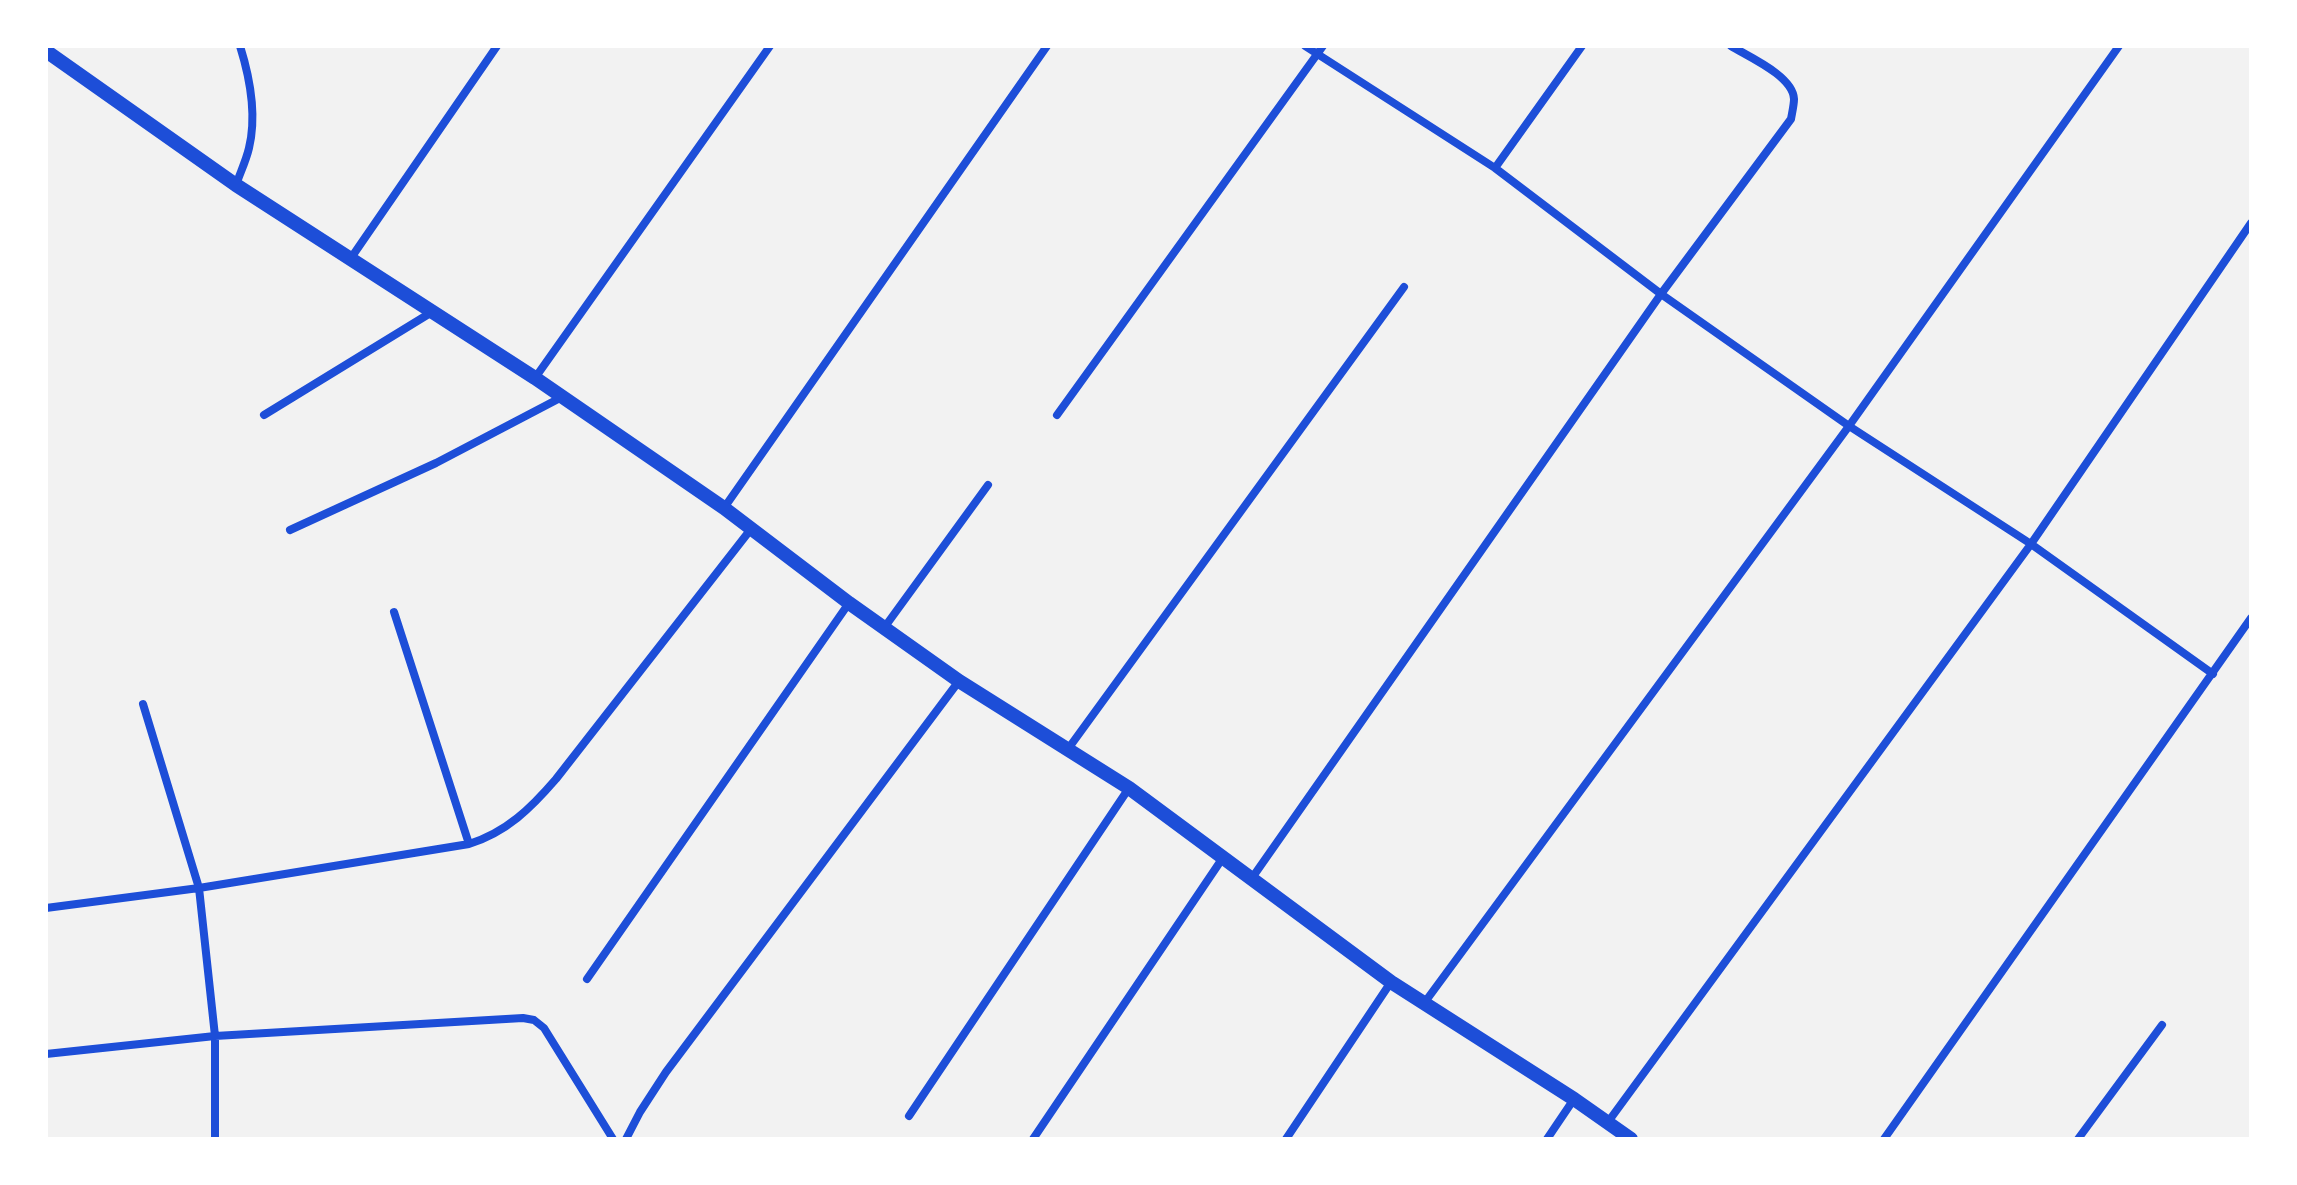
<!DOCTYPE html>
<style>
body{margin:0}
#map{position:relative;width:2297px;height:1185px;overflow:hidden;background:#f2f2f2;font-family:"Golos Text",sans-serif}
canvas{display:block}
.frame{position:absolute;inset:0;border:48px solid #fff;pointer-events:none}
</style>
<div id="map">
<canvas width="2297" height="1185"></canvas>
<div class="frame"></div>
</div>
<script>
const ctx = document.querySelector('canvas').getContext('2d');
ctx.lineJoin = 'round';
function trace(path, color, width, dash) {
  ctx.strokeStyle = color;
  ctx.lineWidth = width;
  ctx.lineCap = dash ? 'butt' : 'round';
  ctx.setLineDash(dash || []);
  ctx.stroke(path);
}
const minor = new Path2D(`
 M 1305,46 L 1495,168 L 1661,294 L 1849,426 L 2031,544 L 2213,674
 M 1495,168 L 1582,46
 M 236,185 C 240,173 246,161 249,148 C 257,115 250,78 240,46
 M 351,258 L 497,46
 M 535,378 L 770,46
 M 264,415 L 432,312
 M 1057,415 L 1323,46
 M 724,508 L 1047,46
 M 290,530 L 436,463 L 562,397
 M 394,612 L 469,844
 M 884,628 L 988,485
 M 143,704 L 199,888 L 215,1036 L 215,1139
 M 1068,749 L 1404,287
 M 1252,878 L 1661,294 L 1791,119 C 1792,113 1794,105 1794,99 C 1793,76 1749,57 1731,46
 M 46,908 L 199,888 L 469,844 C 507,832 531,808 556,779 L 751,529
 M 587,979 L 849,603
 M 1425,1002 L 1849,426 L 2119,46
 M 46,1054 L 215,1036 L 523,1018 L 534,1020 L 544,1028 L 613,1139
 M 909,1116 L 1129,788
 M 1608,1122 L 2031,544 L 2251,223
 M 626,1139 L 640,1112 L 666,1072 L 959,681
 M 1033,1139 L 1222,859
 M 1286,1139 L 1391,982
 M 1547,1139 L 1574,1099
 M 1884,1139 L 2251,618
 M 2078,1139 L 2162,1025`);
const tertiary = new Path2D(`
 M 46,51 L 236,185 L 535,378 L 724,508 L 849,603 L 959,681 L 1129,788 L 1391,982 L 1574,1099 L 1631,1139`);
trace(minor, '#1d4ed8', 8);
trace(tertiary, '#1d4ed8', 14);
</script>
